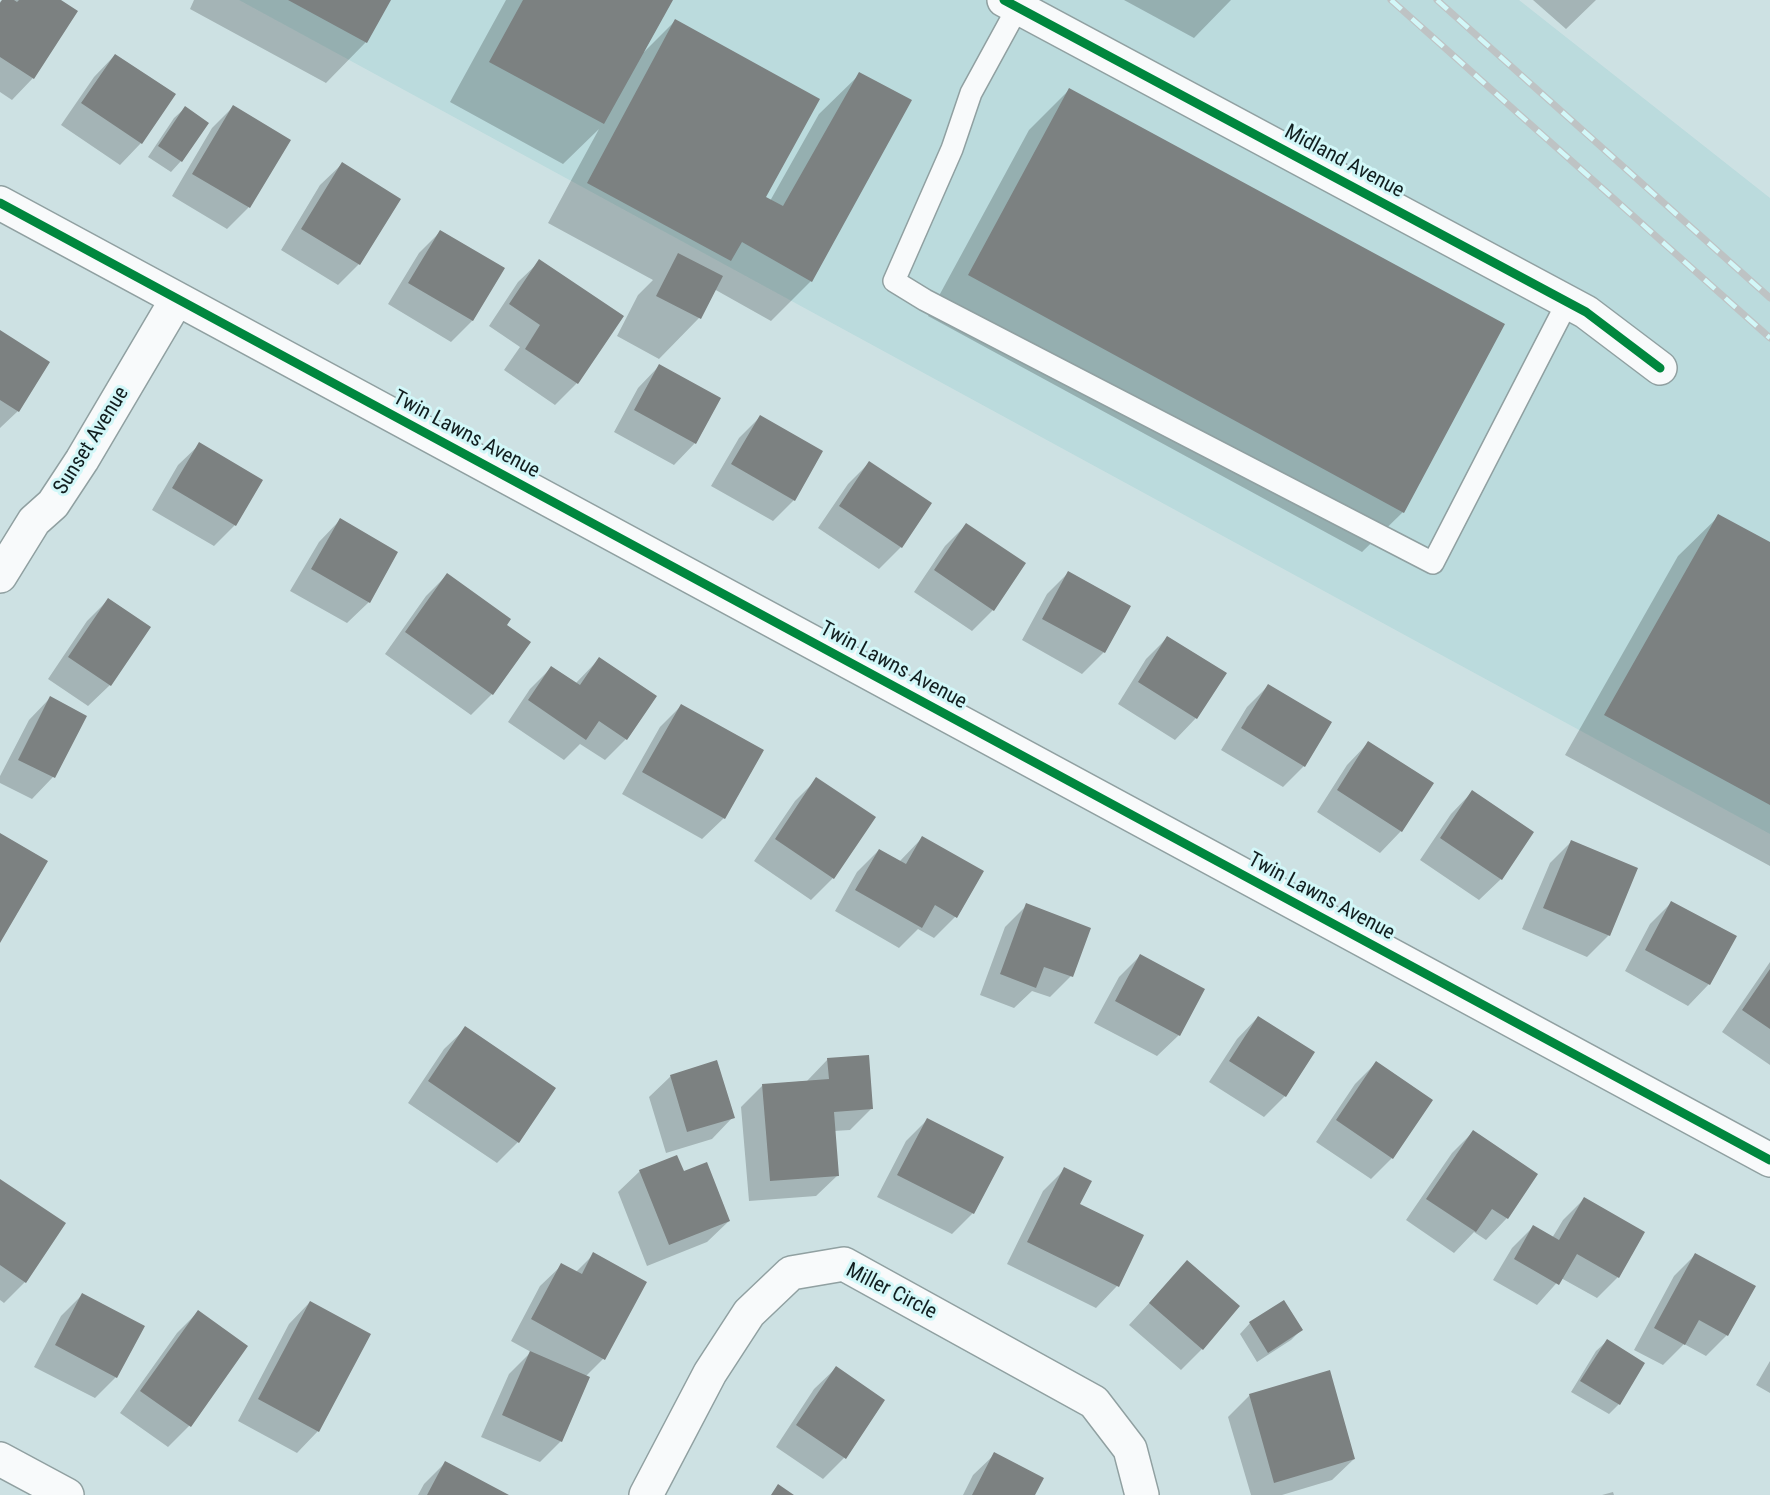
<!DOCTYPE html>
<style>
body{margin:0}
canvas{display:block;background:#cde1e3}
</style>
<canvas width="1770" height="1495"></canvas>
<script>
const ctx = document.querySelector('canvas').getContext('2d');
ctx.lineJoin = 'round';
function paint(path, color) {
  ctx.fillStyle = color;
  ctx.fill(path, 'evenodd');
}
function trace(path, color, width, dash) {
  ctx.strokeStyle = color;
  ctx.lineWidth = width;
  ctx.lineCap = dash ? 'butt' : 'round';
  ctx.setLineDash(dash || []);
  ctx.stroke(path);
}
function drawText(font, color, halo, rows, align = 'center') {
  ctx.font = font + ' "Roboto Condensed",sans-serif';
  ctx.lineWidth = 6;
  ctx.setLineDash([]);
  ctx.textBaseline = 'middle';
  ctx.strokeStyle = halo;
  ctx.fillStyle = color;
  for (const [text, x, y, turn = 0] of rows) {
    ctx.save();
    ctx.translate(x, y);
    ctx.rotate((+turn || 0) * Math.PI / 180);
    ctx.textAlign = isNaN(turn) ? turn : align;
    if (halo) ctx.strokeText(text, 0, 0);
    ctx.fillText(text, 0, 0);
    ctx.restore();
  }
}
const built = new Path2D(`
 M 239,0 L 1519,0 L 1770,198 L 1770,834 Z`);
const shadow = new Path2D(`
 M 2,0 L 58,0 L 33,78 L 12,100 L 0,92 L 0,2 Z
 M 194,0 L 389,0 L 366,42 L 326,83 L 190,9 Z
 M 506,0 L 672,0 L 643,53 L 675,21 L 764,198 L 770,201 L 819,114 L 860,74 L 811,281 L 771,321 L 714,289 L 699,318 L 659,359 L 617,336 L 638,295 L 653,280 L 548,223 L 599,129 L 563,164 L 450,102 Z
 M 1124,0 L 1231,0 L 1194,38 Z
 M 1533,0 L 1596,0 L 1566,29 Z
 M 115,55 L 174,95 L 141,143 L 120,165 L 61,125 L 94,77 Z
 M 1069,90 L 1403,512 L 1362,552 L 928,316 L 1029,130 Z
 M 233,107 L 288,140 L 248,208 L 227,229 L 172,196 L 212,128 Z
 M 185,108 L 181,161 L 171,172 L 148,157 L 174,118 Z
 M 342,164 L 359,264 L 338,285 L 281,250 L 320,185 Z
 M 441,231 L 503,269 L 472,321 L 451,342 L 388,304 L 419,253 Z
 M 540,261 L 622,316 L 577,383 L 555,405 L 504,370 L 520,347 L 489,326 L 518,282 Z
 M 0,332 L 18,411 L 0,428 Z
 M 659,366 L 695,443 L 674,465 L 614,432 L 638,388 Z
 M 760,417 L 794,500 L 773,521 L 711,486 L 739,438 Z
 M 200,444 L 235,525 L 214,546 L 152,510 L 178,465 Z
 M 869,463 L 930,504 L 901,547 L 879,569 L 818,528 L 848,484 Z
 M 1719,516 L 1770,544 L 1770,866 L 1565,755 L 1678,556 Z
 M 340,520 L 369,602 L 347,623 L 290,591 L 319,542 Z
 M 966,525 L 993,610 L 972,631 L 914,592 L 945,546 Z
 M 1068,573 L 1129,607 L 1104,652 L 1082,674 L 1022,640 L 1047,594 Z
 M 447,575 L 505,626 L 492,694 L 471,715 L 385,654 L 426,596 Z
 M 108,600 L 110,685 L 88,706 L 48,679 L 87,621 Z
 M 1167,638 L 1196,718 L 1175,740 L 1118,704 L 1146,659 Z
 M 599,659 L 626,739 L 605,760 L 580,744 L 564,760 L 508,722 L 530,689 L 551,668 L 575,684 Z
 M 1268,686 L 1304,766 L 1283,787 L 1221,750 L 1247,707 Z
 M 50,698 L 85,716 L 53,777 L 32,799 L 0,783 L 0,776 L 29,720 Z
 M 682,705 L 724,818 L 702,839 L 622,794 L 660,727 Z
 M 1368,743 L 1401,831 L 1380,853 L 1317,812 L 1347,765 Z
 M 817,779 L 874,818 L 833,878 L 811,900 L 754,861 L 795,801 Z
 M 1472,792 L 1501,879 L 1479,900 L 1420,860 L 1451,814 Z
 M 922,838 L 982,872 L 955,917 L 934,938 L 918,929 L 899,948 L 835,911 L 857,872 L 879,850 L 899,862 Z
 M 1571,842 L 1609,935 L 1587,957 L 1522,929 L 1550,863 Z
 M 1671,903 L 1735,937 L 1709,984 L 1688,1006 L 1625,971 L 1650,924 Z
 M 1027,905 L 1071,976 L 1050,997 L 1032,991 L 1014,1008 L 980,995 L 1005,927 Z
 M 1140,956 L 1179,1035 L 1157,1056 L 1094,1023 L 1119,977 Z
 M 1770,962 L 1770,1065 L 1722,1032 Z
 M 1258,1017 L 1285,1096 L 1264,1117 L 1209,1082 L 1237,1039 Z
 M 466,1028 L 518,1142 L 497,1163 L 408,1103 L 444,1049 Z
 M 828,1059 L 871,1109 L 850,1130 L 834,1131 L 838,1175 L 816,1196 L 749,1201 L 741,1107 L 763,1085 L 807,1081 Z
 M 1376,1063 L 1392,1158 L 1371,1179 L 1316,1142 L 1355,1084 Z
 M 671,1076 L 733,1117 L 712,1139 L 666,1153 L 649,1097 Z
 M 927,1120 L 973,1213 L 952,1234 L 877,1197 L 906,1141 Z
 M 1473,1132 L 1536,1175 L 1507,1218 L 1486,1240 L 1474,1232 L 1454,1253 L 1406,1220 L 1452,1153 Z
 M 1065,1169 L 1078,1205 L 1142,1236 L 1117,1286 L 1096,1308 L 1007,1264 L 1043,1191 Z
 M 640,1171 L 683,1173 L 729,1221 L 707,1242 L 647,1266 L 618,1192 Z
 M 0,1181 L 25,1282 L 4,1303 L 0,1300 Z
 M 1584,1199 L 1618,1277 L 1597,1298 L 1561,1278 L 1537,1305 L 1493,1280 L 1512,1248 L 1533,1227 L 1552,1238 L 1563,1220 Z
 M 594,1254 L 603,1359 L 586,1376 L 561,1441 L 540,1462 L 481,1437 L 509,1374 L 531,1352 L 511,1341 L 540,1286 L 562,1265 L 576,1272 Z
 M 1695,1255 L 1727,1335 L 1706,1356 L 1684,1344 L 1663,1365 L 1634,1350 L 1674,1276 Z
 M 1187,1262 L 1202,1349 L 1181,1370 L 1129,1325 Z
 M 82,1295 L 116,1377 L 95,1398 L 34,1367 L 61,1316 Z
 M 310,1302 L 318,1431 L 297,1453 L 238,1421 L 289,1324 Z
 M 198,1312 L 246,1347 L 189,1426 L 168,1447 L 120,1413 L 177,1333 Z
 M 1250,1323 L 1301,1330 L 1291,1340 L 1257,1362 L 1240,1334 Z
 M 1607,1341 L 1619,1404 L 1609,1414 L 1571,1392 L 1596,1351 Z
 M 1770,1361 L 1770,1393 L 1756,1385 Z
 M 836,1368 L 844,1458 L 823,1479 L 776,1447 L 814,1389 Z
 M 1250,1395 L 1354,1459 L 1332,1480 L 1282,1495 L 1251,1495 L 1228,1417 Z
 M 995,1454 L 1033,1495 L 963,1495 L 973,1475 Z
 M 446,1462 L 505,1495 L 418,1495 L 424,1484 Z
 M 1613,1492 L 1614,1495 L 1602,1495 Z`);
const building = new Path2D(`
 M 2,0 L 14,0 L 17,2 L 19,0 L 61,0 L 78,11 L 34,79 L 0,57 L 0,3 Z
 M 288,0 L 391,0 L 367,43 Z
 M 523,0 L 673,0 L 604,124 L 489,62 Z
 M 675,19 L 820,99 L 766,197 L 783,206 L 859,72 L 912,100 L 812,282 L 742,242 L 731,261 L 587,183 Z
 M 115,54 L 176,94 L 142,144 L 81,103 Z
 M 1069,88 L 1505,324 L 1404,513 L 968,275 Z
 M 233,105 L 291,140 L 250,208 L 192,174 Z
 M 185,106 L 209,123 L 182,162 L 158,146 Z
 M 342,162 L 401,199 L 360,265 L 301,229 Z
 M 440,230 L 505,268 L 473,321 L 408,283 Z
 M 678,253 L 723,276 L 701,319 L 656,296 Z
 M 539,259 L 624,316 L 578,384 L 525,349 L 540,325 L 509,304 Z
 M 0,330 L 50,362 L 19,412 L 0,400 Z
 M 659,364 L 721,398 L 696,444 L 634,410 Z
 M 760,415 L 823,451 L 795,501 L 731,464 Z
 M 199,442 L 263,480 L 236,526 L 172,488 Z
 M 869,461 L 932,503 L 902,548 L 839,506 Z
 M 1718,514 L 1770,542 L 1770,805 L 1604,715 Z
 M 340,518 L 398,552 L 370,603 L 311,569 Z
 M 966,523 L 1026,563 L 994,611 L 934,570 Z
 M 1068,571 L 1131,606 L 1105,653 L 1042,619 Z
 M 447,573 L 511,619 L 507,625 L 531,642 L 493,695 L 405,632 Z
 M 108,598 L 151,627 L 111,686 L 68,657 Z
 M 1167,636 L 1227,673 L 1197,719 L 1138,682 Z
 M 599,657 L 657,696 L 627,740 L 599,721 L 586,740 L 528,700 L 551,666 L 580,685 Z
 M 1268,684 L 1332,722 L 1305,767 L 1241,728 Z
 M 50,696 L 87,716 L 55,778 L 18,760 Z
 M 681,704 L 764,750 L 725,819 L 642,772 Z
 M 1368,741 L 1434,783 L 1402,832 L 1337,790 Z
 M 816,777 L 876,817 L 834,879 L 775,839 Z
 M 1472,790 L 1534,832 L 1502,880 L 1440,838 Z
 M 0,833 L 48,861 L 0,943 Z
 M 922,836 L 984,871 L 957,918 L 935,905 L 922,928 L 855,890 L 879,849 L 906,864 Z
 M 1571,840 L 1638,868 L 1610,936 L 1543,908 Z
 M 1671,901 L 1737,936 L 1710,985 L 1645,950 Z
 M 1026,903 L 1091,928 L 1073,977 L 1044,967 L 1036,988 L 1000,974 Z
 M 1140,954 L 1205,989 L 1180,1036 L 1115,1001 Z
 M 1770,969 L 1770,1029 L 1742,1010 Z
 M 1258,1016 L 1315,1052 L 1286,1097 L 1229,1061 Z
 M 465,1026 L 556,1088 L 519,1143 L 428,1081 Z
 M 869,1055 L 873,1109 L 834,1112 L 839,1176 L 770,1181 L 762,1084 L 829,1079 L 827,1058 Z
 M 717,1060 L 735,1118 L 687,1132 L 670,1075 Z
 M 1376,1061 L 1433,1100 L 1393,1159 L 1336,1120 Z
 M 927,1118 L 1004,1157 L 974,1214 L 897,1175 Z
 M 1473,1130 L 1538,1174 L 1508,1219 L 1492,1209 L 1476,1232 L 1426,1199 Z
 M 677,1155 L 684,1171 L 707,1162 L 730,1221 L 669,1245 L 639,1170 Z
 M 1064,1167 L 1092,1181 L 1080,1204 L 1144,1235 L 1119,1287 L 1027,1242 Z
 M 0,1179 L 66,1223 L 26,1283 L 0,1265 Z
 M 1584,1197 L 1645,1232 L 1619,1278 L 1577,1254 L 1559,1285 L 1514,1259 L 1533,1225 L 1559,1240 Z
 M 593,1252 L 647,1282 L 605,1360 L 531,1319 L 561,1263 L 582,1274 Z
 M 1695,1253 L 1756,1286 L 1728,1336 L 1699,1320 L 1685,1345 L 1654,1328 Z
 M 1187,1260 L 1240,1306 L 1203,1350 L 1149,1303 Z
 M 82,1293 L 145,1326 L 117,1378 L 55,1345 Z
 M 1284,1300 L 1303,1330 L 1268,1353 L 1249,1322 Z
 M 310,1301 L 371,1334 L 319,1432 L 258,1399 Z
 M 198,1310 L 248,1346 L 191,1427 L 140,1391 Z
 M 1607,1339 L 1645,1363 L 1620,1405 L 1580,1381 Z
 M 530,1351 L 590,1377 L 562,1442 L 502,1415 Z
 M 836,1366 L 885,1400 L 846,1459 L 796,1425 Z
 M 1330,1370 L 1355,1459 L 1274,1483 L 1249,1394 Z
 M 994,1452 L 1044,1478 L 1035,1495 L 972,1495 Z
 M 445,1461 L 509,1495 L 427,1495 Z
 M 778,1484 L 794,1495 L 771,1495 Z`);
const service = new Path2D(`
 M 1018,7 L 971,93 L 952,149 L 894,281 L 925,300 L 1433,563 L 1567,303`);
const minor = new Path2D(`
 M 1004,0 L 1586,312 L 1660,368
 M 0,203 L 1770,1160
 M 0,576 L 34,521 L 53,504 L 82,460 L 177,299
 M 0,1459 L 67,1495
 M 646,1495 L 710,1373 L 749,1313 L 791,1273 L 844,1264 L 1094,1402 L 1130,1449 L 1142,1495`);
const rail = new Path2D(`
 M 1391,0 L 1770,338
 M 1437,0 L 1770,298`);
const cycleway = new Path2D(`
 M 1004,0 L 1586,312 L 1660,368
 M 0,203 L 1770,1160`);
const streetNames = [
 ["Midland Avenue",1344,162,28],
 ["Twin Lawns Avenue",466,435,28],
 ["Sunset Avenue",92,441,-58],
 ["Twin Lawns Avenue",893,666,28],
 ["Twin Lawns Avenue",1321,897,28],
 ["Miller Circle",891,1292,27]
];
paint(built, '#bbdbdd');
paint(shadow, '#0003');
paint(building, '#7c8181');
trace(service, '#90a0a1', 24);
trace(minor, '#90a0a1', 36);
trace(service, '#f8fafb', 21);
trace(minor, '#f8fafb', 33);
trace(rail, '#bec3c4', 7);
trace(rail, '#d2f7f8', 4.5, [14]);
trace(cycleway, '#00873e', 9);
drawText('21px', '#111e1f', '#d2f7f8', streetNames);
</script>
